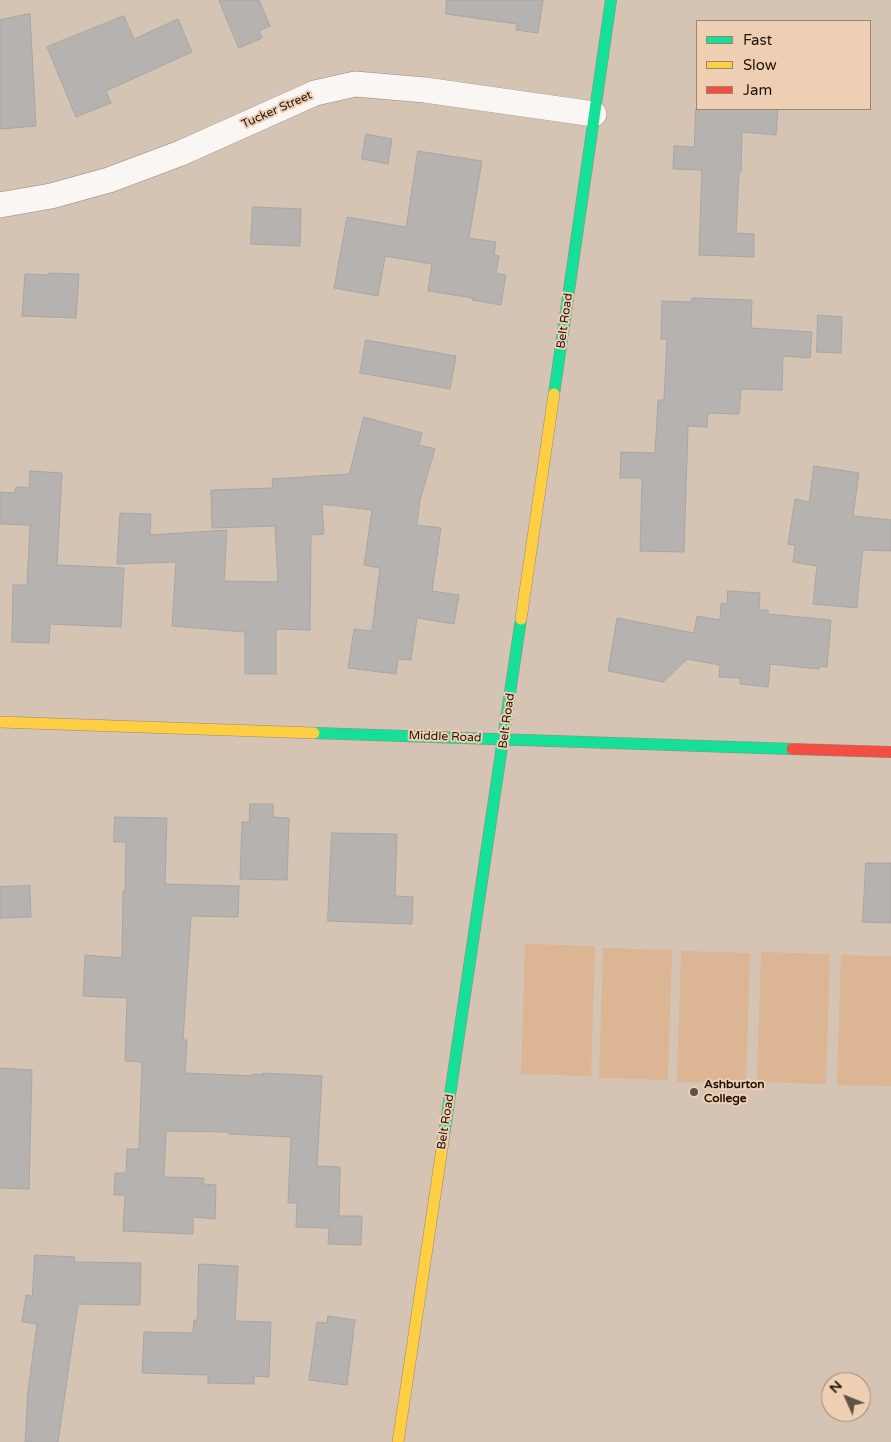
<!DOCTYPE html>
<style>
body{margin:0}
#map{position:relative;width:891px;height:1442px;overflow:hidden;background:#d5c3b4;font-family:"Varela Round",sans-serif}
canvas{display:block}
.legend{position:absolute;left:696px;top:20px;width:175px;height:90px;box-sizing:border-box;background:#efcfb4;border:1px solid #9c8570;margin:0;padding:6px 9px;list-style:none;font-size:15px;color:#20150b}
.legend li{display:flex;align-items:center;gap:10px;height:25px}
.legend b{width:25px;border:1px solid #9c8570}
.north{position:absolute;left:821px;top:1372px;width:50px;height:50px;box-sizing:border-box;background:#efcfb4;border:1px solid #9c8570;border-radius:50%;rotate:314deg;font-size:14px;font-weight:700;line-height:20px;text-align:center;color:#20150b}
.north::after{content:'';display:block;margin:auto;width:18px;height:22px;background:#5f5246;clip-path:polygon(50% 0,100% 100%,50% 72%,0 100%)}
</style>
<div id="map">
<canvas width="891" height="1442"></canvas>
<ul class="legend">
<li><b style="height:6px;background:#16e098"></b>Fast</li>
<li><b style="height:6px;background:#ffcf43"></b>Slow</li>
<li><b style="height:6px;background:#f24e42"></b>Jam</li>
</ul>
<div class="north">N</div>
</div>
<script>
const ctx = document.querySelector('canvas').getContext('2d');
ctx.lineJoin = 'round';
function paint(path, color) {
  ctx.fillStyle = color;
  ctx.fill(path, 'evenodd');
}
function trace(path, color, width, dash) {
  ctx.strokeStyle = color;
  ctx.lineWidth = width;
  ctx.lineCap = dash ? 'butt' : 'round';
  ctx.setLineDash(dash || []);
  ctx.stroke(path);
}
function drawText(font, color, halo, rows, align = 'center') {
  ctx.font = font + ' "Varela Round",sans-serif';
  ctx.lineWidth = 4;
  ctx.setLineDash([]);
  ctx.textBaseline = 'middle';
  ctx.strokeStyle = halo;
  ctx.fillStyle = color;
  for (const [text, x, y, turn = 0] of rows) {
    ctx.save();
    ctx.translate(x, y);
    ctx.rotate((+turn || 0) * Math.PI / 180);
    ctx.textAlign = isNaN(turn) ? turn : align;
    if (halo) ctx.strokeText(text, 0, 0);
    ctx.fillText(text, 0, 0);
    ctx.restore();
  }
}
const green = new Path2D(`
 M 525,944 L 595,946 L 591,1076 L 521,1074 Z
 M 603,948 L 672,950 L 668,1080 L 599,1078 Z
 M 681,951 L 750,953 L 746,1083 L 677,1082 Z
 M 761,952 L 830,954 L 826,1084 L 757,1082 Z
 M 841,955 L 891,956 L 891,1086 L 837,1085 Z`);
const building = new Path2D(`
 M 219,0 L 259,0 L 270,26 L 259,31 L 262,38 L 239,48 Z
 M 447,0 L 543,0 L 538,33 L 516,30 L 517,24 L 446,14 Z
 M 30,14 L 36,126 L 0,129 L 0,20 Z
 M 124,16 L 134,39 L 178,19 L 192,52 L 106,91 L 111,103 L 76,117 L 47,47 Z
 M 696,109 L 778,109 L 776,135 L 742,132 L 741,172 L 739,172 L 736,233 L 754,234 L 754,257 L 699,255 L 702,170 L 673,169 L 674,146 L 694,147 Z
 M 366,134 L 392,139 L 388,164 L 362,159 Z
 M 418,151 L 482,161 L 469,238 L 496,242 L 494,255 L 499,256 L 496,273 L 506,275 L 501,305 L 472,300 L 473,298 L 428,291 L 432,264 L 385,256 L 378,296 L 334,288 L 347,217 L 406,227 Z
 M 253,207 L 301,209 L 300,246 L 251,244 Z
 M 49,273 L 79,274 L 76,318 L 22,316 L 25,274 L 48,275 Z
 M 692,298 L 752,300 L 751,328 L 812,332 L 810,358 L 783,356 L 782,390 L 741,389 L 739,414 L 708,413 L 707,427 L 688,426 L 684,552 L 640,551 L 642,478 L 620,478 L 621,452 L 655,453 L 658,400 L 664,400 L 667,339 L 661,339 L 662,301 L 692,302 Z
 M 818,315 L 842,317 L 841,353 L 817,352 Z
 M 366,340 L 456,356 L 450,389 L 360,373 Z
 M 364,417 L 422,433 L 419,445 L 435,449 L 420,500 L 417,525 L 441,528 L 432,591 L 459,595 L 454,624 L 417,618 L 411,660 L 398,659 L 396,674 L 348,668 L 354,629 L 372,631 L 380,568 L 364,565 L 372,510 L 322,504 L 324,534 L 311,535 L 310,630 L 276,629 L 276,674 L 245,674 L 245,632 L 172,626 L 176,562 L 117,564 L 120,513 L 151,514 L 150,535 L 227,530 L 224,581 L 278,582 L 275,526 L 212,528 L 211,490 L 273,488 L 272,479 L 349,474 Z
 M 814,466 L 859,473 L 853,516 L 891,520 L 891,551 L 863,550 L 859,583 L 857,608 L 813,604 L 817,566 L 793,562 L 795,545 L 788,544 L 795,499 L 809,502 Z
 M 30,471 L 62,473 L 57,565 L 124,568 L 121,627 L 50,624 L 49,643 L 12,642 L 13,585 L 27,585 L 30,525 L 0,524 L 0,492 L 15,493 L 16,487 L 29,488 Z
 M 728,591 L 760,593 L 759,610 L 768,610 L 768,614 L 831,620 L 827,667 L 819,666 L 819,669 L 770,664 L 768,687 L 740,684 L 740,678 L 719,677 L 720,665 L 687,659 L 663,682 L 608,671 L 617,618 L 694,633 L 697,616 L 720,620 L 721,603 L 727,604 Z
 M 250,804 L 273,804 L 273,817 L 289,818 L 287,880 L 240,879 L 242,822 L 249,822 Z
 M 115,817 L 167,818 L 165,884 L 239,886 L 238,917 L 191,916 L 183,1040 L 187,1040 L 185,1073 L 253,1076 L 253,1074 L 263,1075 L 263,1073 L 322,1076 L 317,1166 L 340,1167 L 339,1216 L 362,1216 L 361,1245 L 328,1244 L 329,1228 L 296,1227 L 297,1203 L 288,1203 L 291,1137 L 229,1134 L 229,1132 L 166,1131 L 164,1177 L 204,1178 L 203,1184 L 216,1185 L 215,1219 L 193,1217 L 193,1234 L 123,1231 L 125,1195 L 114,1195 L 115,1173 L 126,1173 L 127,1149 L 139,1149 L 142,1062 L 125,1061 L 127,998 L 83,996 L 85,955 L 122,958 L 123,891 L 125,891 L 126,842 L 114,842 Z
 M 332,833 L 397,834 L 395,896 L 413,897 L 412,924 L 328,921 Z
 M 866,863 L 891,863 L 891,923 L 863,922 Z
 M 30,886 L 31,917 L 0,918 L 0,887 Z
 M 0,1068 L 32,1070 L 29,1189 L 0,1188 Z
 M 35,1255 L 75,1257 L 74,1262 L 141,1263 L 140,1305 L 78,1304 L 58,1442 L 25,1442 L 28,1391 L 37,1324 L 22,1322 L 26,1295 L 32,1296 Z
 M 199,1264 L 238,1266 L 235,1321 L 271,1322 L 269,1377 L 254,1376 L 254,1384 L 208,1383 L 208,1375 L 142,1373 L 144,1332 L 193,1333 L 194,1320 L 197,1320 Z
 M 328,1316 L 355,1320 L 347,1385 L 309,1380 L 317,1322 L 327,1323 Z`);
const street = new Path2D(`
 M 0,205 L 51,196 L 109,180 L 181,153 L 315,93 L 355,84 L 425,90 L 594,114`);
const fast = new Path2D(`
 M 554,394 L 611,0
 M 314,733 L 792,749
 M 444,1135 L 521,619`);
const slow = new Path2D(`
 M 521,619 L 554,394
 M 0,722 L 314,733
 M 398,1442 L 444,1135`);
const jam = new Path2D(`
 M 792,749 L 891,752`);
const markers = [
 [694,1092,5,"#5f5246"]
];
const streetNames = [
 ["Tucker Street",277,110,-24],
 ["Belt Road",565,321,-82],
 ["Belt Road",507,721,-82],
 ["Middle Road",445,737,2],
 ["Belt Road",446,1122,-81]
];
const poiNames = [
 ["Ashburton",704,1085],
 ["College",704,1099]
];
paint(green, '#dcb595');
paint(building, '#b5b2b0');
trace(building, '#a8a6a4', 1);
trace(street, '#97897e', 26);
trace(fast, '#97897e', 12);
trace(slow, '#97897e', 12);
trace(jam, '#97897e', 12);
trace(street, '#f9f6f4', 25);
trace(fast, '#16e098', 11);
trace(slow, '#ffcf43', 11);
trace(jam, '#f24e42', 11);
for (const [x, y, r, color] of markers) {
  const dot = new Path2D();
  dot.arc(x, y, r, 0, 2 * Math.PI);
  ctx.fillStyle = color;
  ctx.fill(dot);
  trace(dot, '#efcfb4', 2);
}
drawText('12px', '#20150b', '#efcfb4', streetNames);
drawText('bold 12px', '#20150b', '#efcfb4', poiNames, 'left');
</script>
